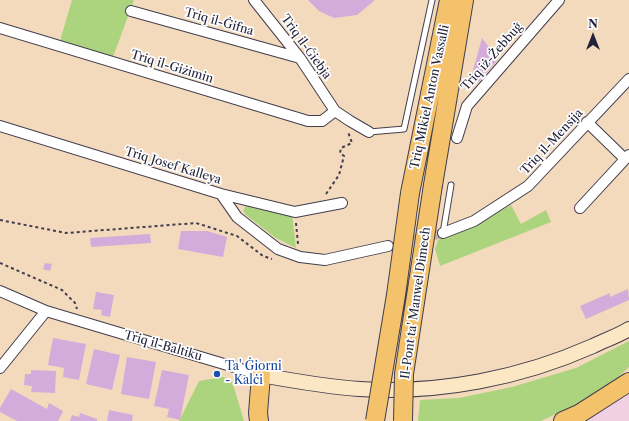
<!DOCTYPE html>
<meta charset="utf-8">
<style>
body{margin:0}
#map{position:relative;width:629px;height:421px;overflow:hidden;background:#f4dabc;font-family:"Libre Caslon Text",serif}
canvas{display:block}
.north{position:absolute;left:573px;top:16px;width:40px;height:40px;-webkit-text-stroke:3px #fff;paint-order:stroke;rotate:0deg;font-size:11px;font-weight:700;line-height:16px;text-align:center;color:#22223b}
.north::after{content:'';display:block;margin:auto;width:14px;height:18px;background:#22223b;clip-path:polygon(50% 0,100% 100%,50% 72%,0 100%)}
</style>
<div id="map">
<canvas width="629" height="421"></canvas>
<div class="north">N</div>
</div>
<script>
const ctx = document.querySelector('canvas').getContext('2d');
ctx.lineJoin = 'round';
function paint(path, color) {
  ctx.fillStyle = color;
  ctx.fill(path, 'evenodd');
}
function trace(path, color, width, dash) {
  ctx.strokeStyle = color;
  ctx.lineWidth = width;
  ctx.lineCap = dash ? 'butt' : 'round';
  ctx.setLineDash(dash || []);
  ctx.stroke(path);
}
function drawText(font, color, halo, rows, align = 'center') {
  ctx.font = font + ' "Libre Caslon Text",serif';
  ctx.lineWidth = 3.5;
  ctx.setLineDash([]);
  ctx.textBaseline = 'middle';
  ctx.strokeStyle = halo;
  ctx.fillStyle = color;
  for (const [text, x, y, turn = 0] of rows) {
    ctx.save();
    ctx.translate(x, y);
    ctx.rotate((+turn || 0) * Math.PI / 180);
    ctx.textAlign = isNaN(turn) ? turn : align;
    if (halo) ctx.strokeText(text, 0, 0);
    ctx.fillText(text, 0, 0);
    ctx.restore();
  }
}
const built = new Path2D(`
 M 629,392 L 629,421 L 582,421 L 609,407 Z`);
const green = new Path2D(`
 M 72,0 L 134,0 L 113,57 L 60,41 Z
 M 246,205 L 292,214 L 296,248 L 276,238 L 246,215 L 243,211 Z
 M 511,205 L 521,224 L 546,210 L 551,222 L 440,266 L 435,249 L 438,240 L 474,226 Z
 M 629,341 L 629,367 L 617,378 L 573,406 L 541,421 L 418,421 L 420,400 L 459,398 L 512,387 L 576,368 Z
 M 224,377 L 232,381 L 244,421 L 179,421 L 199,381 Z`);
const building = new Path2D(`
 M 308,0 L 375,0 L 357,15 L 334,18 L 319,11 Z
 M 482,38 L 498,59 L 479,82 L 471,78 Z
 M 181,231 L 207,231 L 227,237 L 223,257 L 178,249 Z
 M 150,234 L 151,243 L 91,247 L 90,238 Z
 M 45,263 L 52,264 L 50,271 L 43,269 Z
 M 628,289 L 629,300 L 586,319 L 580,306 L 610,293 L 610,297 Z
 M 96,292 L 114,295 L 110,317 L 101,315 L 102,310 L 93,309 Z
 M 53,338 L 86,344 L 79,380 L 63,377 L 64,368 L 48,365 Z
 M 94,349 L 120,355 L 112,390 L 86,384 Z
 M 127,357 L 156,362 L 149,399 L 121,394 Z
 M 31,370 L 56,371 L 55,393 L 31,392 L 32,386 L 24,385 L 25,374 L 31,374 Z
 M 162,370 L 189,375 L 180,420 L 167,417 L 169,409 L 154,406 Z
 M 11,389 L 47,409 L 49,403 L 63,411 L 58,421 L 17,421 L 0,412 L 0,408 Z
 M 109,410 L 133,415 L 132,421 L 107,421 Z
 M 80,413 L 97,419 L 97,421 L 70,421 L 72,415 L 79,417 Z`);
const streetTunnel = new Path2D(`
 M 400,243 L 443,233`);
const path = new Path2D(`
 M 326,194 L 339,175 L 344,156 L 340,153 L 341,148 L 352,143 L 348,132
 M 0,220 L 66,233 L 196,223 L 237,236 L 263,256 L 272,259
 M 296,223 L 298,244
 M 0,263 L 62,290 L 75,303 L 77,309`);
const lane = new Path2D(`
 M 369,132 L 404,129 L 432,0
 M 443,233 L 451,185`);
const street = new Path2D(`
 M 254,0 L 300,58 L 335,111 L 350,121 L 369,132
 M 131,11 L 300,58
 M 0,28 L 308,121 L 322,121 L 335,111
 M 587,122 L 625,159
 M 0,126 L 221,194 L 295,212 L 342,203
 M 457,138 L 467,106 L 559,0
 M 221,194 L 237,217 L 278,249 L 300,257 L 325,260 L 388,246
 M 580,208 L 629,155
 M 443,233 L 474,221 L 528,186 L 629,79
 M 0,291 L 46,311 L 261,375
 M 0,368 L 46,311`);
const secondary = new Path2D(`
 M 261,375 C 294,381 327,387 360,389 C 440,394 521,378 593,346 C 605,340 618,336 629,329`);
const highway = new Path2D(`
 M 433,185 L 464,0
 M 410,193 L 449,0
 M 259,421 L 258,413 L 261,375
 M 563,421 L 579,414 L 629,382`);
const highwayBridge = new Path2D(`
 M 375,421 L 396,295 L 410,193
 M 403,421 L 404,374 L 433,185`);
const markers = [
 [217,374,4,"#1a4fb4"]
];
const streetNames = [
 ["Triq il-Ġifna",219,22,16],
 ["Triq il-Ǵiebja",306,47,54],
 ["Triq iż-Żebbuġ",492,57,-49],
 ["Triq il-Giżimin",172,67,17],
 ["Triq Mikiel Anton Vassalli",430,97,-78],
 ["Triq il-Mensija",552,142,-47],
 ["Triq Josef Kalleya",173,166,17],
 ["Il-Pont ta' Manwel Dimech",416,303,-82],
 ["Triq il-Baltiku",163,346,16]
];
const transitNames = [
 ["Ta' Ġiorni",225,367],
 ["- Kalċi",225,381]
];
paint(built, '#f1d0e3');
paint(green, '#acd37d');
paint(building, '#d3acdc');
trace(streetTunnel, '#cab5a2', 10, [10, 5]);
trace(lane, '#423e4e', 7);
trace(street, '#423e4e', 12);
trace(secondary, '#423e4e', 16);
trace(highway, '#423e4e', 20);
trace(path, '#423e4e', 2, [3, 3]);
trace(lane, '#fff', 5);
trace(street, '#fff', 10);
trace(secondary, '#fbe7c3', 14);
trace(highway, '#f4c26a', 18);
trace(highwayBridge, '#423e4e', 20, []);
trace(highwayBridge, '#f4c26a', 18);
for (const [x, y, r, color] of markers) {
  const dot = new Path2D();
  dot.arc(x, y, r, 0, 2 * Math.PI);
  ctx.fillStyle = color;
  ctx.fill(dot);
  trace(dot, '#fff', 1.5);
}
drawText('12px', '#22223b', '#fff', streetNames);
drawText('12px', '#164399', '#fff', transitNames, 'left');
</script>
